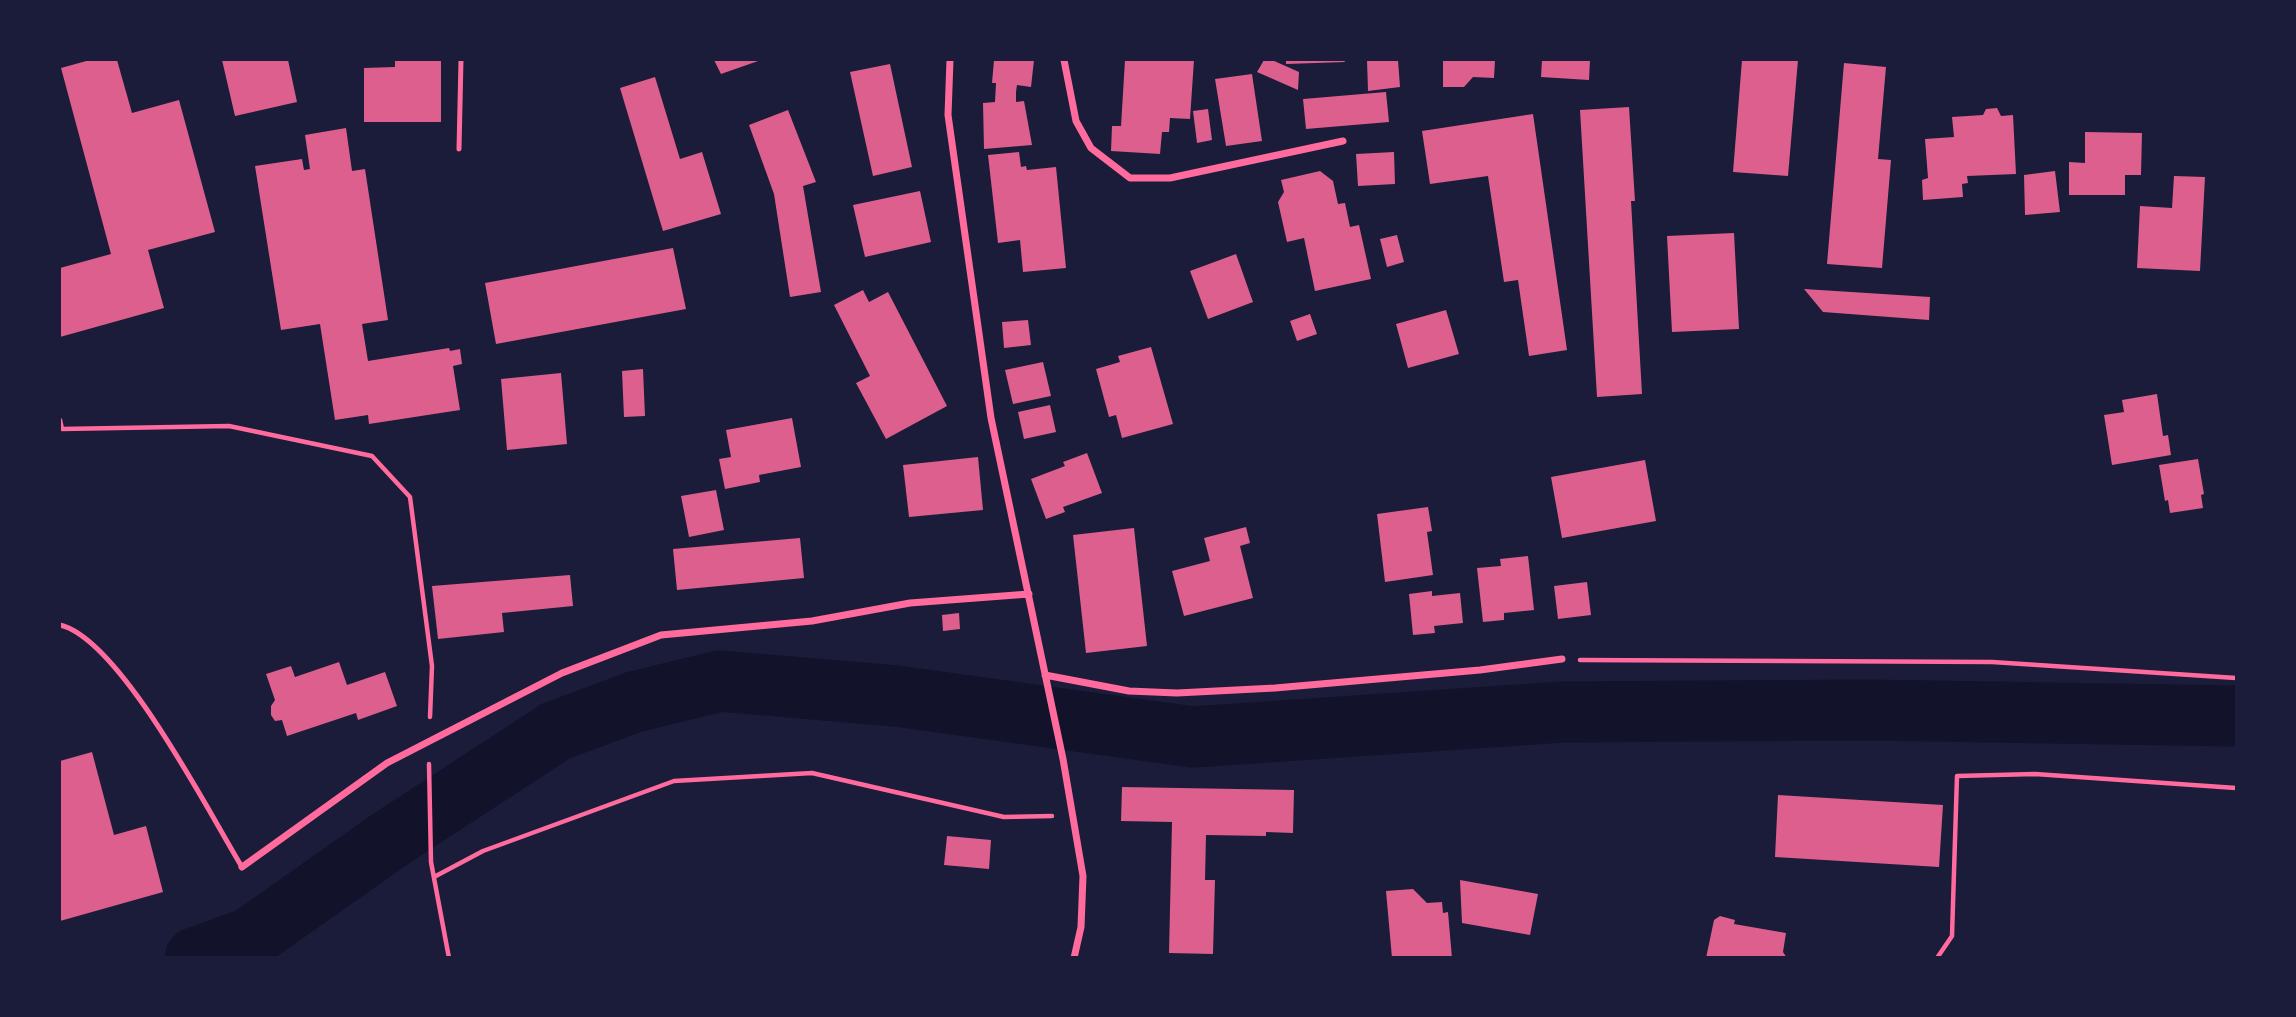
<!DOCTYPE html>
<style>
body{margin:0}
#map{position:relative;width:2296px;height:1017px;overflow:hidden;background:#1b1b3a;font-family:"Roboto Condensed",sans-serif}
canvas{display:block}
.frame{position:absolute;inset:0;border:61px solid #1b1b3a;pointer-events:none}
</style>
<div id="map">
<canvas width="2296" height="1017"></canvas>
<div class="frame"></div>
</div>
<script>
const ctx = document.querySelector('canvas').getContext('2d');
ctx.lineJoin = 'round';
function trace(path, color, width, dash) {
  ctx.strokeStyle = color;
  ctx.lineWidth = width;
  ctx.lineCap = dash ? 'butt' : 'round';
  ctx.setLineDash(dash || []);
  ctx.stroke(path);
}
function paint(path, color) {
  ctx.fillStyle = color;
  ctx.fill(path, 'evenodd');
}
const river = new Path2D(`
 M 195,958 L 250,938 L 392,838 L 556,731 L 634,702 L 720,681 L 896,696 L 1193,737 L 1563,712 L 1868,710 L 2236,716`);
const building = new Path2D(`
 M 90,60 L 117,60 L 132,113 L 179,100 L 215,232 L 148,250 L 164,308 L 60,337 L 60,268 L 111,254 L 61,68 Z
 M 222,60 L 288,60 L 297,102 L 235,116 Z
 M 395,60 L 441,60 L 441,122 L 364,122 L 364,68 L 395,67 Z
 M 714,60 L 761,60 L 721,74 Z
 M 994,60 L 1034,60 L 1031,87 L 1017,85 L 1016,92 L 1016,102 L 1024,101 L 1032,145 L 984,149 L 983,103 L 995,102 L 996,83 L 992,83 Z
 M 1125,60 L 1194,60 L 1190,119 L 1170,118 L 1169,132 L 1162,132 L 1160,154 L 1111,151 L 1112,126 L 1121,126 Z
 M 1264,60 L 1272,60 L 1299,72 L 1298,90 L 1257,72 Z
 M 1286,60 L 1344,60 L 1345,62 L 1286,64 Z
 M 1367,60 L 1398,60 L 1400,87 L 1368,91 Z
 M 1443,60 L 1495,60 L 1494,78 L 1473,77 L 1464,87 L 1443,87 Z
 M 1542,60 L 1590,60 L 1589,80 L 1541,77 Z
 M 1742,60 L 1798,60 L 1788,176 L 1733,172 Z
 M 1844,63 L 1886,67 L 1878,159 L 1891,160 L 1882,268 L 1827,264 Z
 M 890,64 L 912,167 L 873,176 L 850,72 Z
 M 1252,74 L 1262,141 L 1226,146 L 1215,79 Z
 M 655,77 L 680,159 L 702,152 L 721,214 L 663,231 L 620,88 Z
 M 1386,92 L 1389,122 L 1306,129 L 1303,99 Z
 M 1629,107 L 1635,201 L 1631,201 L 1642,394 L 1597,397 L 1580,110 Z
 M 1997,108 L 2001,116 L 2013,115 L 2016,174 L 1967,176 L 1968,183 L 1962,184 L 1963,197 L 1923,200 L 1922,180 L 1928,178 L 1925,139 L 1954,137 L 1952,117 L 1983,115 L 1986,109 Z
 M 1208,109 L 1212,140 L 1197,143 L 1193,111 Z
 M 788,110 L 816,182 L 803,186 L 821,292 L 790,297 L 774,194 L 749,125 Z
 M 1533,114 L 1567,350 L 1529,356 L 1518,280 L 1504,282 L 1488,176 L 1430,184 L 1422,131 Z
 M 346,128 L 352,171 L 365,169 L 388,320 L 362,324 L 368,361 L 449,348 L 450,351 L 460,349 L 462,364 L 453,366 L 460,410 L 369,424 L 368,415 L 335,420 L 320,324 L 281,330 L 255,166 L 302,159 L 304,170 L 310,169 L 305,135 Z
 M 2085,132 L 2142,133 L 2141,175 L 2125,175 L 2125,195 L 2069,195 L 2069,162 L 2085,163 Z
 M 1019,152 L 1021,167 L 1026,166 L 1027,170 L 1056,167 L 1066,268 L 1023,272 L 1020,240 L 998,243 L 988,155 Z
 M 1394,152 L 1395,184 L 1358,186 L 1356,154 Z
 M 1320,171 L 1333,181 L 1338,204 L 1345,203 L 1350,227 L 1359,225 L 1371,279 L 1315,291 L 1304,238 L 1287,242 L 1278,202 L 1284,192 L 1281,180 Z
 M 2055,171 L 2060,212 L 2025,215 L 2024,175 Z
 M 2174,176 L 2205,177 L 2200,271 L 2137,268 L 2140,206 L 2172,208 Z
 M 920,191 L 931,242 L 865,257 L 853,205 Z
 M 1734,233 L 1739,329 L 1672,332 L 1667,236 Z
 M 1397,235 L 1404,262 L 1387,267 L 1380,239 Z
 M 673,248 L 686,309 L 496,344 L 485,283 Z
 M 1236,254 L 1253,302 L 1208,319 L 1190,271 Z
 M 1804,289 L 1930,297 L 1929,320 L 1823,312 Z
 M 863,290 L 869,302 L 888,292 L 947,406 L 886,439 L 856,383 L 870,376 L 834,305 Z
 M 1446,310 L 1459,354 L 1408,368 L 1396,324 Z
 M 1310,314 L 1317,334 L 1297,341 L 1290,321 Z
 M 1028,320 L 1031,345 L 1004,348 L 1002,322 Z
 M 1151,347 L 1173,424 L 1122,438 L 1116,415 L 1109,417 L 1096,369 L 1120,362 L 1118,356 Z
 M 1043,362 L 1051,396 L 1013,404 L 1005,370 Z
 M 643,369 L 645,416 L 624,417 L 622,371 Z
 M 561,373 L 567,444 L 507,450 L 501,379 Z
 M 2157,394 L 2163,436 L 2168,435 L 2171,455 L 2112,465 L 2104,415 L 2124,412 L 2122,400 Z
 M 1050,405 L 1056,432 L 1024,439 L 1018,412 Z
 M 792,418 L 801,467 L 759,475 L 760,482 L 725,489 L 719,459 L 731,457 L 726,430 Z
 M 1087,453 L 1102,493 L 1063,507 L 1065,512 L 1046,519 L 1031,479 L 1065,466 L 1063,462 Z
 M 978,457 L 983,510 L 909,517 L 903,465 Z
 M 2198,459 L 2204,494 L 2201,495 L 2203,508 L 2170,513 L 2168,500 L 2165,501 L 2159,465 Z
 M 1645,460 L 1656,521 L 1562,538 L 1551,477 Z
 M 716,490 L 724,530 L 689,537 L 681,496 Z
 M 1428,507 L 1432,531 L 1427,532 L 1433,575 L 1385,582 L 1377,514 Z
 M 1246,527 L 1250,543 L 1240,546 L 1253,598 L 1184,616 L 1172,571 L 1210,561 L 1204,538 Z
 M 1134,528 L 1147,646 L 1086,653 L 1073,535 Z
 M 800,538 L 804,578 L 677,590 L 673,549 Z
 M 1528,556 L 1534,610 L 1504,613 L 1504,620 L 1483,622 L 1477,568 L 1501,566 L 1500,559 Z
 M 570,575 L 573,606 L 502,613 L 504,632 L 438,639 L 432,586 Z
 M 1587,582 L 1591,615 L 1558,619 L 1554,586 Z
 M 1432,591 L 1432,596 L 1460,593 L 1463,623 L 1434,626 L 1435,633 L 1413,635 L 1409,594 Z
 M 959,613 L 960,629 L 943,631 L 942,615 Z
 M 339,662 L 347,685 L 385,672 L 397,706 L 358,720 L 356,713 L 287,736 L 282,720 L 275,721 L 271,715 L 271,706 L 275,700 L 266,674 L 291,666 L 295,677 Z
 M 92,752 L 114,835 L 146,826 L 163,892 L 60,921 L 60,761 Z
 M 1122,787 L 1294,790 L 1293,833 L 1266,832 L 1266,836 L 1206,835 L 1205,880 L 1215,880 L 1213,954 L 1169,953 L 1172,822 L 1121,821 Z
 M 1778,795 L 1943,805 L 1939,867 L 1775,857 Z
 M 947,836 L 991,840 L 989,869 L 944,865 Z
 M 1460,880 L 1538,894 L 1530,935 L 1462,923 Z
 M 1413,889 L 1427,903 L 1442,902 L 1443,913 L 1448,912 L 1452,958 L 1392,958 L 1386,891 Z
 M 1720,916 L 1735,920 L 1734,924 L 1786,933 L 1783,952 L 1787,958 L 1706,958 L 1714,920 Z`);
const path = new Path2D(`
 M 60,420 L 62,429 L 229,426 L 372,456 L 410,497 L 432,666 L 430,717
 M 1580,660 L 1992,662 L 2236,678
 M 429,764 L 431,862 L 449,958
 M 434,877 L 483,851 L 674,781 L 812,773 L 1004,817 L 1052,816
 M 1937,958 L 1952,936 L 1957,776 L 2035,774 L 2236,788`);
const service = new Path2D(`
 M 459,149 L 461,60
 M 60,625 C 120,639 208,811 242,867`);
const minor = new Path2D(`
 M 950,60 L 948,115 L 991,418 L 1063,759 L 1083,876 L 1081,927 L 1074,958
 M 1064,60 L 1076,121 L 1091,148 L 1130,178 L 1170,178 L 1343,141
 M 1045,675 L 1129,691 L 1177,693 L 1275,688 L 1480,670 L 1562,659
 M 242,867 L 387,763 L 562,673 L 661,635 L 812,621 L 910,603 L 1029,594`);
trace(river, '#12122b', 61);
paint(building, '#dd5f8e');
trace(path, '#ff6b9d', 4.5);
trace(service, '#ff6b9d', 5);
trace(minor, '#ff6b9d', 7);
</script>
